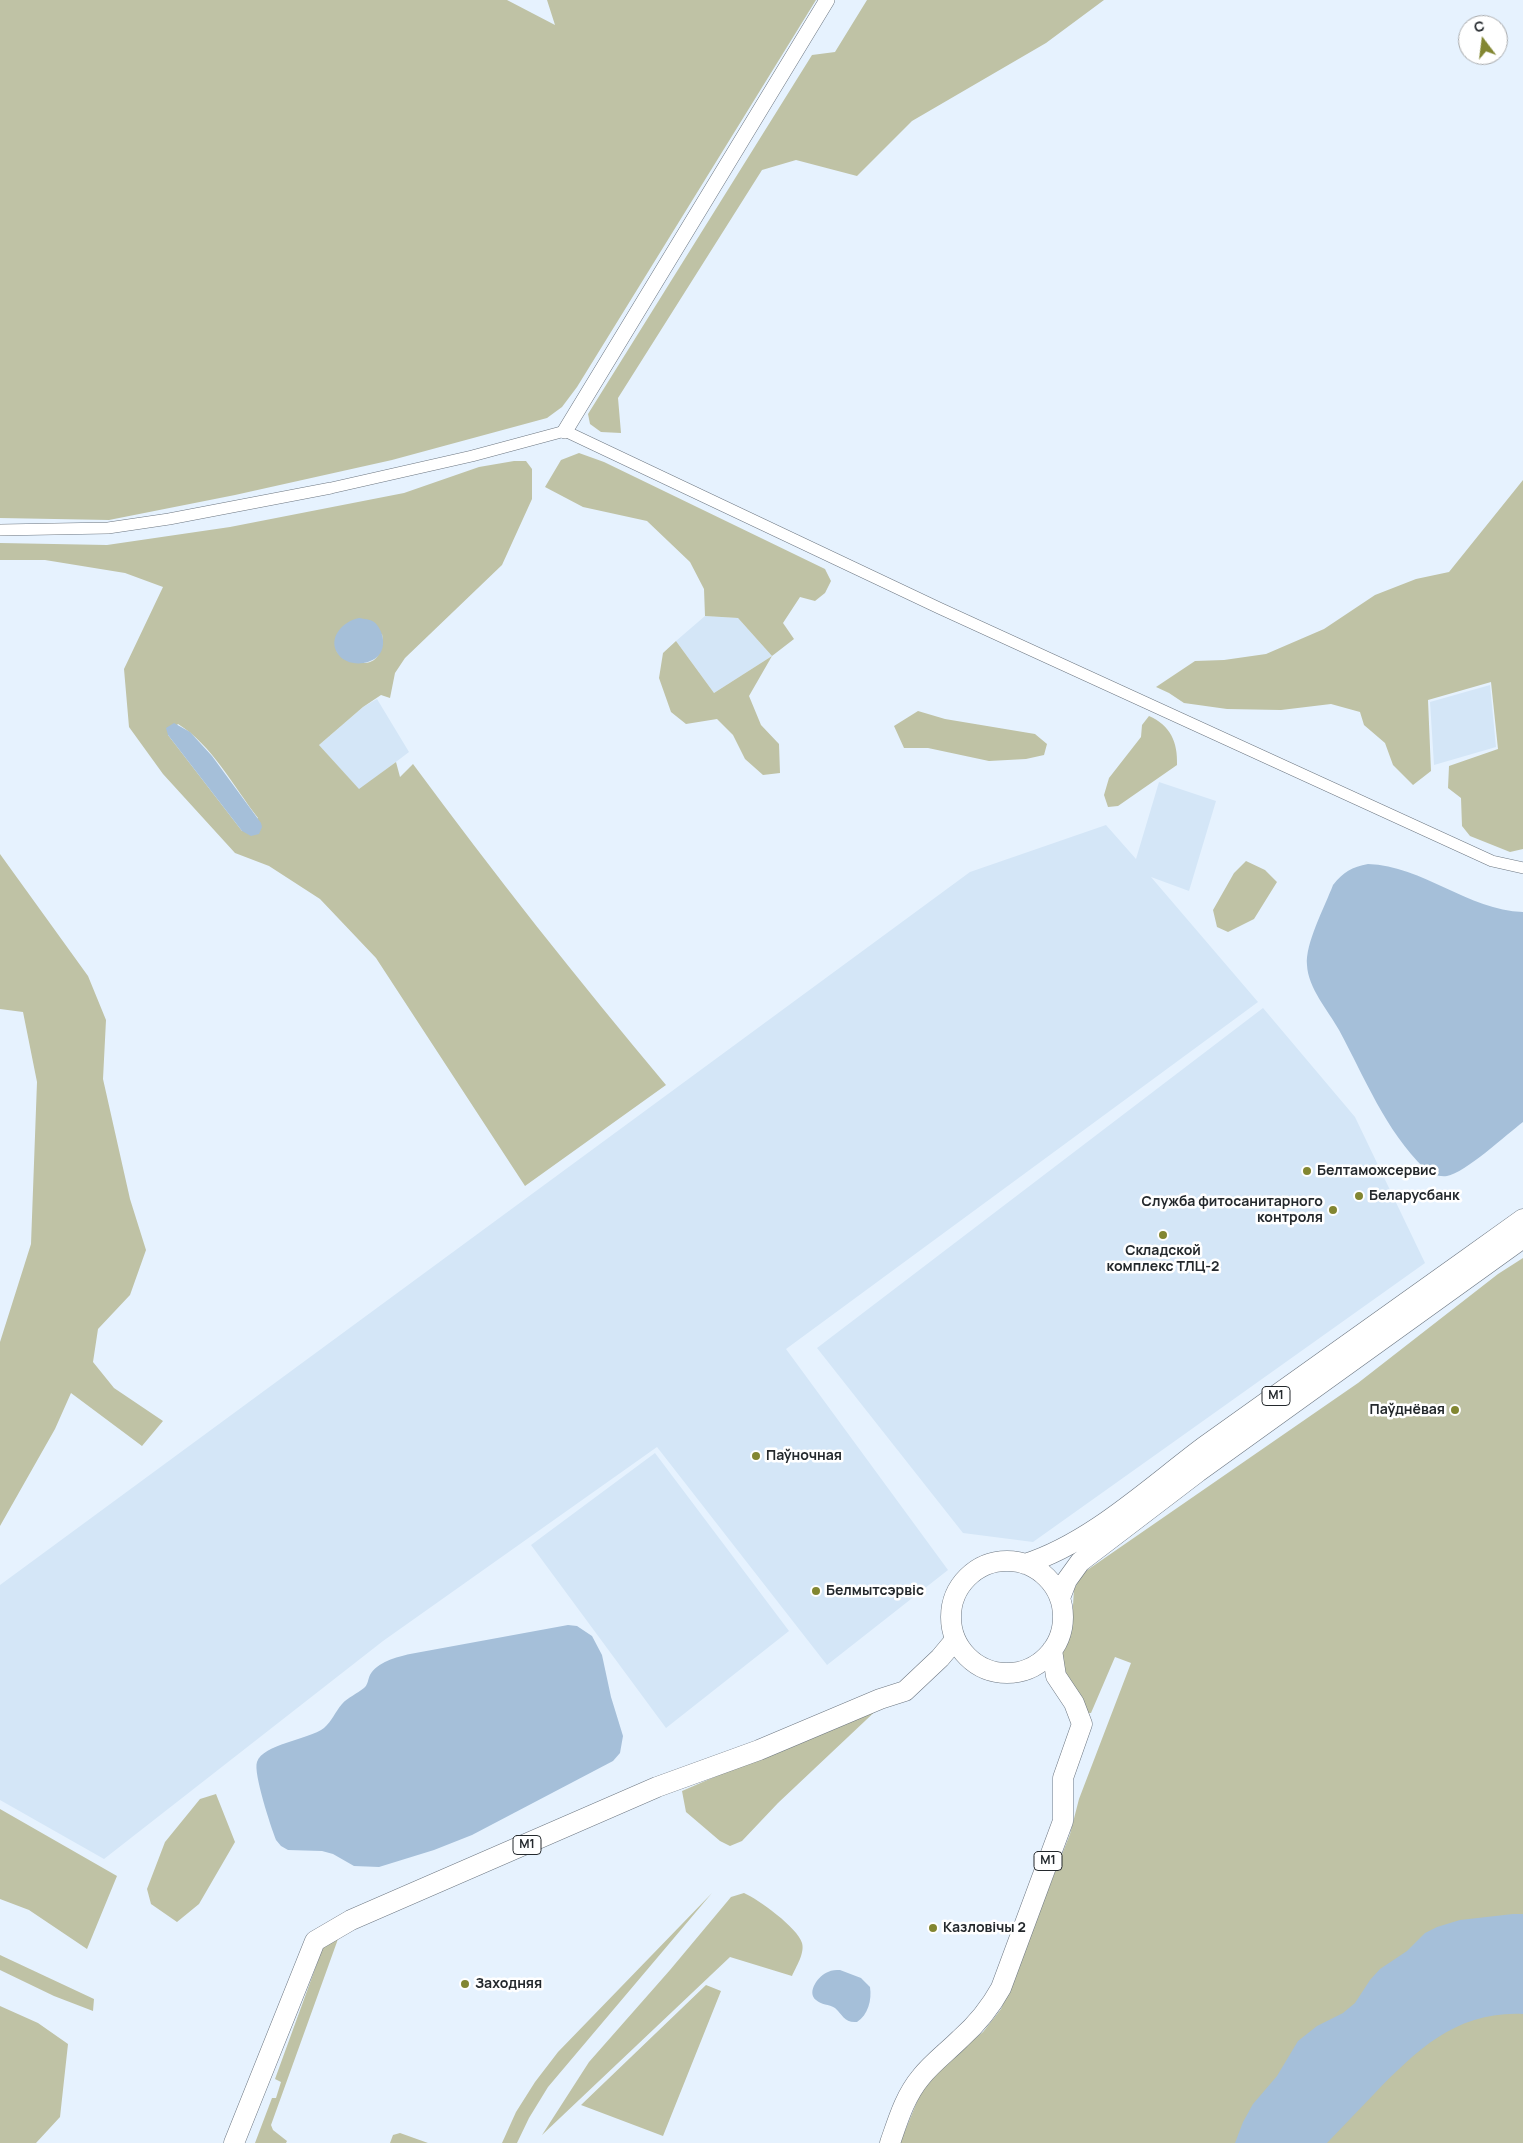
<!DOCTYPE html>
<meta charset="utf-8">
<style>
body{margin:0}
#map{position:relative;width:1523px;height:2143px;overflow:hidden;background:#e6f2fe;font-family:Manrope,sans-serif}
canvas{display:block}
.north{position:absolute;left:1458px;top:15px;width:50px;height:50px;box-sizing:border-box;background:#fff;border:1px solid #a7a9ab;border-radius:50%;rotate:345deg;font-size:14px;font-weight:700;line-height:20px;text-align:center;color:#24292d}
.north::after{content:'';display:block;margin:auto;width:18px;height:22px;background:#828631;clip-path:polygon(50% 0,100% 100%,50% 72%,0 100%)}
</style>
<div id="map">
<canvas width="1523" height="2143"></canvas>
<div class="north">С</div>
</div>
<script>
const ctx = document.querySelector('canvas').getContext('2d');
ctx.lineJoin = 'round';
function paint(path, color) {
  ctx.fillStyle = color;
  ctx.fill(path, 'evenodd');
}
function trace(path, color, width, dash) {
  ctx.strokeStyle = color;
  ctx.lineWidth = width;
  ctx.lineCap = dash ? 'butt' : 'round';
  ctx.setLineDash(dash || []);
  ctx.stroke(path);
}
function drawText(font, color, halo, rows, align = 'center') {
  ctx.font = font + ' Manrope,sans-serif';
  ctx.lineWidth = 5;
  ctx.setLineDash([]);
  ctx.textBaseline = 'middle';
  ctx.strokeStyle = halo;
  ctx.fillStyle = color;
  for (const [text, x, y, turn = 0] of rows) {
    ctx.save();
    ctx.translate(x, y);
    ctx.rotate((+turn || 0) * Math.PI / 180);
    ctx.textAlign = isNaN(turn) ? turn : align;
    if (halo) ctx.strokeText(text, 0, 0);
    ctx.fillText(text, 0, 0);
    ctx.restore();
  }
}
const built = new Path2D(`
 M 705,616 L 738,618 L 772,656 L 714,693 L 676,641 Z
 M 1490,685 L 1496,747 L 1434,765 L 1430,702 Z
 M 377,699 L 409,752 L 359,790 L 319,745 L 363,707 Z
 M 1159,782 L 1216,801 L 1189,891 L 1151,877 L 1258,1002 L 786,1349 L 948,1570 L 827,1665 L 657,1447 L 383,1641 L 104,1859 L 0,1800 L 0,1585 L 970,872 L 1106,825 L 1136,859 Z
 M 1263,1008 L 1355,1117 L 1425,1263 L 1033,1542 L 963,1533 L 817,1348 Z
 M 655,1453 L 789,1631 L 666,1728 L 531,1545 Z`);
const green = new Path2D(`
 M 0,0 L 507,0 L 555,25 L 547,0 L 816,0 L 577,387 L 562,407 L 547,418 L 392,460 L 235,495 L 109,520 L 0,518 Z
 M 867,0 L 1104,0 L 1046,43 L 912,121 L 857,176 L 796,160 L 762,170 L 618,398 L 621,433 L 601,432 L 590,424 L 588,414 L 812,55 L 835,52 Z
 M 579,453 L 604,462 L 825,569 L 831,581 L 825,593 L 815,601 L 800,597 L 783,623 L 794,639 L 772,656 L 749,696 L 761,725 L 779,744 L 780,773 L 763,775 L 745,759 L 733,735 L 717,719 L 686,724 L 671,712 L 659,678 L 663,653 L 676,641 L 714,693 L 772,656 L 738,618 L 705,616 L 704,589 L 690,562 L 647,521 L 583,507 L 545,487 L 561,460 Z
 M 514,461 L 526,461 L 532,469 L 532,499 L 502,565 L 405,658 L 395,673 L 390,698 L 381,695 L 363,707 L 319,745 L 359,789 L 396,762 L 400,777 L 413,764 C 494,874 578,980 666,1085 L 525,1186 L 376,958 L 320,899 L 269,866 L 235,853 L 163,774 L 129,727 L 124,669 L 163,587 L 125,573 L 45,560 L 0,560 L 0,543 L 107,545 L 230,527 L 404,493 L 479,467 ZM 382,634 C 384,646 379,664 363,663 C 355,662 344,655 337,652 L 335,639 ZM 178,724 C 212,745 234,787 258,818 L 242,831 L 168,735 Z
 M 1523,480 L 1523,849 L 1510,852 L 1470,836 L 1462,826 L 1461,798 L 1448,788 L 1449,766 L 1498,749 L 1491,682 L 1428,700 L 1431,771 L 1413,785 L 1393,765 L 1385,743 L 1364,725 L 1360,712 L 1331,704 L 1281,710 L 1227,709 L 1184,703 L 1169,693 L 1156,687 L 1195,661 L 1224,660 L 1266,654 L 1324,629 L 1375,595 L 1416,579 L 1449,572 Z
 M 918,711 L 945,719 L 1035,734 L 1047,744 L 1044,755 L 1026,759 L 989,761 L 928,748 L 904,748 L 894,726 Z
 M 1149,716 C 1170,725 1178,742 1177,765 L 1118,806 L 1108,807 L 1104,795 L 1109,778 L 1141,737 L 1142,725 Z
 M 0,854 L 88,976 L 106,1020 L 103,1079 L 130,1199 L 146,1250 L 130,1295 L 98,1329 L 93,1362 L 114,1388 L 163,1421 L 142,1446 L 71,1393 L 55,1429 L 0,1526 L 0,1342 L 31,1244 L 37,1082 L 23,1012 L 0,1009 Z
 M 1246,861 L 1265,870 L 1277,882 L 1254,919 L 1228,932 L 1217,927 L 1213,910 L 1234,873 Z
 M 1523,1258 L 1523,2143 L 900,2143 L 921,2092 L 934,2071 L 983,2032 L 1001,2009 L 1070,1834 L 1079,1799 L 1131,1663 L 1115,1657 L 1091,1713 L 1088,1713 L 1068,1689 L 1060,1658 L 1072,1622 L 1074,1589 L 1083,1573 L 1358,1383 L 1498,1274 Z
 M 883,1704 L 778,1803 L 742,1841 L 730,1846 L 720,1841 L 686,1812 L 682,1791 Z
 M 216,1794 L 235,1842 L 199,1904 L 177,1922 L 151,1904 L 147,1889 L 165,1842 L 200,1799 Z
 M 0,1809 L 117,1876 L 87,1949 L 29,1910 L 0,1899 Z
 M 712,1893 L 548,2087 L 529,2118 L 517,2143 L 502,2143 L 516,2112 L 535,2082 L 558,2052 Z
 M 744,1893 C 758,1899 798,1928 802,1943 C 805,1953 796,1967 792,1976 L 730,1957 L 542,2135 L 589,2062 L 670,1970 L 731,1897 Z
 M 338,1939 L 271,2125 L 273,2130 L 287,2141 L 286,2143 L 255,2143 L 272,2098 L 276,2098 L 281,2082 L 275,2079 L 323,1947 Z
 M 0,1955 L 94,1999 L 93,2011 L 54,1996 L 0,1970 Z
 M 706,1985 L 721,1991 L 663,2136 L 581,2105 Z
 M 0,2006 L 38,2023 L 68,2044 L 60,2117 L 36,2143 L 0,2143 Z
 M 400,2133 L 428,2143 L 390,2143 L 393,2135 Z`);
const water = new Path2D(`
 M 359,618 C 364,619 370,619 374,622 C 384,630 387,649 377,657 C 367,666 346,666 338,654 C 327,638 343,621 359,618 Z
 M 174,723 L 190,732 L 212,756 L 261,823 L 262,827 L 259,834 L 251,836 L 242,831 L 168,735 L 166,728 Z
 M 1368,864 C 1423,866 1468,910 1523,912 L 1523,1122 C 1507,1134 1465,1173 1447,1176 C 1438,1177 1432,1174 1425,1169 C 1385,1130 1365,1078 1339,1030 C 1328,1010 1308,988 1307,965 C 1305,944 1325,906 1333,885 C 1343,872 1352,867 1368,864 Z
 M 568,1625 L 577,1626 L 592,1636 L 602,1655 L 611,1697 L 623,1736 L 620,1753 L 613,1761 L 472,1835 L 434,1850 L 379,1867 L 354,1866 L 333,1854 L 322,1851 L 288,1850 L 281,1846 L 276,1840 C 271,1827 253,1773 257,1762 C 263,1744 308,1740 324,1728 C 332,1721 335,1712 342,1704 C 348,1697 357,1694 364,1688 C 368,1685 368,1679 370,1675 C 377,1662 397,1657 410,1654 Z
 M 1513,1914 L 1523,1914 L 1523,2014 C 1457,2011 1418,2049 1375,2093 C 1359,2110 1343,2126 1327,2143 L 1235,2143 L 1243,2122 L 1253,2104 L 1277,2076 L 1298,2041 L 1317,2026 L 1343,2013 L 1355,2003 L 1370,1980 L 1380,1969 L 1407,1951 L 1425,1933 L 1437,1927 L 1460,1920 Z
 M 840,1970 L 861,1978 L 870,1987 C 872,2000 868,2015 857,2022 C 844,2023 843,2015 835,2008 C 829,2004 821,2005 816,2000 C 806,1992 819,1975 828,1972 C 832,1970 836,1970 840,1970 Z`);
const street = new Path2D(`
 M 0,530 L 108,528 L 169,519 L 331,488 L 472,456 L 565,431 L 939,608 L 1492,861 L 1523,868`);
const secondary = new Path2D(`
 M 565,431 L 827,0`);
const highway = new Path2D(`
 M951 1617a56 56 0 1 1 112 0a56 56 0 1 1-112 0Z
 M 1025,1564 C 1091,1543 1150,1487 1205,1446 C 1310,1370 1417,1295 1523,1219
 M 1060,1598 L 1067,1580 L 1080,1562 L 1198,1472 L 1523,1238
 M 234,2143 L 315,1941 L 351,1920 L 657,1787 L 759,1750 L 880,1699 L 905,1691 L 940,1658 L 955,1640
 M 890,2143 C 898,2120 905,2096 921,2077 C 932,2063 947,2052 960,2039 C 977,2024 990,2008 1001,1988 L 1063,1821 L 1063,1778 L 1082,1724 L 1074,1703 L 1056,1676 L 1052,1650`);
const markers = [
 [1307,1171,5,"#828631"],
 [1359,1196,5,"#828631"],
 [1333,1210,5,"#828631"],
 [1163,1235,5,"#828631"],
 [1455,1410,5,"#828631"],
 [756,1456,5,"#828631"],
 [816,1591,5,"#828631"],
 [933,1928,5,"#828631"],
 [465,1984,5,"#828631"]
];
const shields = [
 [1276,1396,28],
 [527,1845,28],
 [1048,1861,28]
];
const shieldNames = [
 ["М1",1276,1396],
 ["М1",527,1845],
 ["М1",1048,1861]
];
const poiNames = [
 ["Белтаможсервис",1317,1171],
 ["Беларусбанк",1369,1196],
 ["Служба фитосанитарного",1323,1202,"right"],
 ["контроля",1323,1218,"right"],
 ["Складской",1163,1251,"center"],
 ["комплекс ТЛЦ-2",1163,1267,"center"],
 ["Паўднёвая",1445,1410,"right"],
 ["Паўночная",766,1456],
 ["Белмытсэрвіс",826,1591],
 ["Казловічы 2",943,1928],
 ["Заходняя",475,1984]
];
paint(built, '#d4e6f7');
paint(green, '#bfc2a5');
paint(water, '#a5bfd9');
trace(street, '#6c7681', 12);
trace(secondary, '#6c7681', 16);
trace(highway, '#6c7681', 21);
trace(street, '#fff', 11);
trace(secondary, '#fff', 15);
trace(highway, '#fff', 20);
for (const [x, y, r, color] of markers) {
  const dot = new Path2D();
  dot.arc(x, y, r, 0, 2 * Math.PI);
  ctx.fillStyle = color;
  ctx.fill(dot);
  trace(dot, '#fff', 2);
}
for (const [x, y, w] of shields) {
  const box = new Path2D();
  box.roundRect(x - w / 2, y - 9.5, w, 19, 4);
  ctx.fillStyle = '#fff';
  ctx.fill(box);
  trace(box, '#24292d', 1);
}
drawText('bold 12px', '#24292d', null, shieldNames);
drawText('bold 14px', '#24292d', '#fff', poiNames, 'left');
</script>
